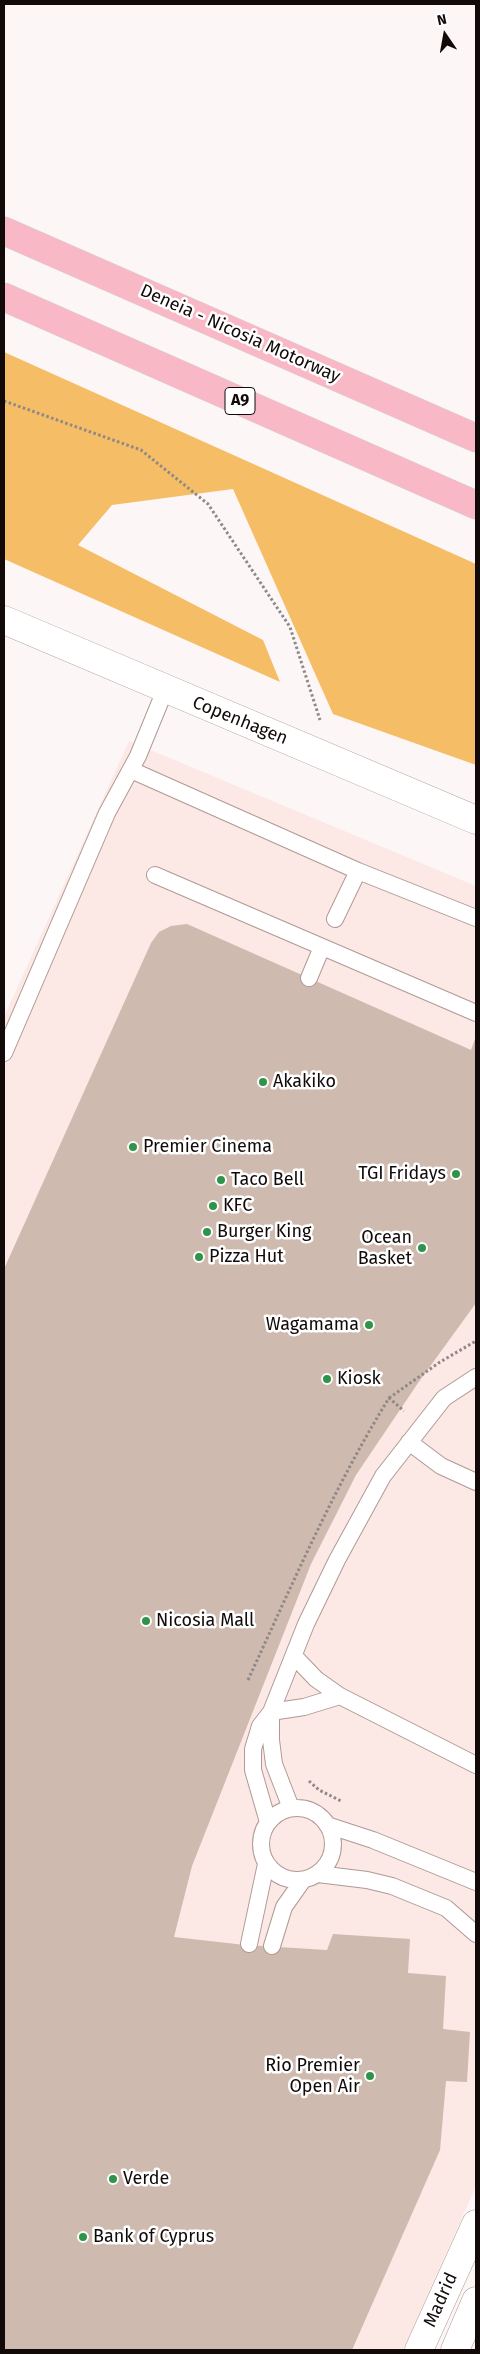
<!DOCTYPE html>
<style>
body{margin:0}
#map{position:relative;width:480px;height:2354px;overflow:hidden;background:#fcf7f6;font-family:"Fira Sans",sans-serif}
canvas{display:block}
.frame{position:absolute;inset:0;border:5px solid #110a09;pointer-events:none}
.north{position:absolute;left:420px;top:10px;width:50px;height:50px;-webkit-text-stroke:4px #fff;paint-order:stroke;rotate:348deg;font-size:14px;font-weight:700;line-height:20px;text-align:center;color:#110a09}
.north::after{content:'';display:block;margin:auto;width:18px;height:22px;background:#110a09;clip-path:polygon(50% 0,100% 100%,50% 72%,0 100%)}
</style>
<div id="map">
<canvas width="480" height="2354"></canvas>
<div class="frame"></div>
<div class="north">N</div>
</div>
<script>
const ctx = document.querySelector('canvas').getContext('2d');
ctx.lineJoin = 'round';
function paint(path, color) {
  ctx.fillStyle = color;
  ctx.fill(path, 'evenodd');
}
function trace(path, color, width, dash) {
  ctx.strokeStyle = color;
  ctx.lineWidth = width;
  ctx.lineCap = dash ? 'butt' : 'round';
  ctx.setLineDash(dash || []);
  ctx.stroke(path);
}
function drawText(font, color, halo, rows, align = 'center') {
  ctx.font = font + ' "Fira Sans",sans-serif';
  ctx.lineWidth = 5;
  ctx.setLineDash([]);
  ctx.textBaseline = 'middle';
  ctx.strokeStyle = halo;
  ctx.fillStyle = color;
  for (const [text, x, y, turn = 0] of rows) {
    ctx.save();
    ctx.translate(x, y);
    ctx.rotate((+turn || 0) * Math.PI / 180);
    ctx.textAlign = isNaN(turn) ? turn : align;
    if (halo) ctx.strokeText(text, 0, 0);
    ctx.fillText(text, 0, 0);
    ctx.restore();
  }
}
const built = new Path2D(`
 M 129,741 L 476,886 L 476,2186 L 403,2350 L 4,2350 L 4,1017 Z`);
const forest = new Path2D(`
 M 4,352 L 476,564 L 476,765 L 333,714 L 233,489 L 112,505 L 78,545 L 263,640 L 280,682 L 4,559 Z`);
const building = new Path2D(`
 M 187,924 L 471,1050 L 476,1036 L 476,1303 L 418,1383 L 356,1475 L 311,1564 L 192,1866 L 174,1937 L 245,1945 L 327,1950 L 333,1934 L 410,1939 L 408,1973 L 446,1976 L 443,2029 L 470,2032 L 467,2082 L 446,2081 L 440,2150 L 352,2350 L 4,2350 L 4,1269 L 151,943 L 159,932 L 171,926 Z`);
const path = new Path2D(`
 M 4,401 L 141,450 L 208,504 L 290,627 L 320,720
 M 389,1398 L 440,1362 L 476,1341
 M 248,1680 C 292,1585 334,1487 389,1398 L 404,1411
 M 309,1781 L 319,1790 L 341,1801`);
const service = new Path2D(`
 M 131,770 L 358,871 L 476,918
 M 155,875 L 476,1013
 M 335,919 L 358,871
 M 309,978 L 322,947
 M 4,1053 L 107,813 L 138,756 L 165,690
 M 409,1442 L 441,1466 L 476,1482
 M 294,1656 L 316,1679 L 340,1696 L 476,1765
 M 271,1712 L 271,1740 L 274,1764 L 291,1808
 M 271,1712 L 304,1707 L 340,1696
 M261 1844a36 36 0 1 1 72 0a36 36 0 1 1-72 0Z
 M 268,1822 L 253,1770 L 253,1749 L 260,1726 L 271,1712 L 306,1624 L 337,1560 L 383,1476 L 444,1398 L 476,1377
 M 327,1825 L 373,1840 L 476,1882
 M 318,1874 L 367,1880 L 392,1886 L 446,1908 L 476,1934
 M 249,1944 L 266,1864
 M 272,1946 L 284,1907 L 303,1880`);
const tertiary = new Path2D(`
 M 4,620 L 476,820
 M 419,2350 L 476,2224
 M 455,2350 L 476,2301`);
const motorway = new Path2D(`
 M 4,231 L 476,438
 M 4,297 L 476,505`);
const markers = [
 [263,1082,5,"#2f944a"],
 [133,1147,5,"#2f944a"],
 [456,1174,5,"#2f944a"],
 [221,1180,5,"#2f944a"],
 [213,1206,5,"#2f944a"],
 [207,1232,5,"#2f944a"],
 [422,1248,5,"#2f944a"],
 [199,1257,5,"#2f944a"],
 [369,1325,5,"#2f944a"],
 [327,1379,5,"#2f944a"],
 [146,1621,5,"#2f944a"],
 [370,2076,5,"#2f944a"],
 [113,2179,5,"#2f944a"],
 [83,2237,5,"#2f944a"]
];
const shields = [
 [240,401,30]
];
const shieldNames = [
 ["A9",240,401]
];
const streetNames = [
 ["Deneia - Nicosia Motorway",240,334,24],
 ["Copenhagen",240,721,22],
 ["Madrid",441,2300,-66]
];
const poiNames = [
 ["Akakiko",273,1082],
 ["Premier Cinema",143,1147],
 ["TGI Fridays",446,1174,"right"],
 ["Taco Bell",231,1180],
 ["KFC",223,1206],
 ["Burger King",217,1232],
 ["Ocean",412,1238,"right"],
 ["Basket",412,1259,"right"],
 ["Pizza Hut",209,1257],
 ["Wagamama",359,1325,"right"],
 ["Kiosk",337,1379],
 ["Nicosia Mall",156,1621],
 ["Rio Premier",360,2066,"right"],
 ["Open Air",360,2087,"right"],
 ["Verde",123,2179],
 ["Bank of Cyprus",93,2237]
];
paint(built, '#fce8e4');
paint(forest, '#f5bd65');
paint(building, '#cebaae');
trace(service, '#b09995', 18);
trace(tertiary, '#b09995', 29);
trace(motorway, '#d4d3d3', 29);
trace(path, '#8e8887', 3, [2.5, 2.5]);
trace(service, '#fff', 16);
trace(tertiary, '#fff', 28);
trace(motorway, '#f9b8c5', 28);
for (const [x, y, r, color] of markers) {
  const dot = new Path2D();
  dot.arc(x, y, r, 0, 2 * Math.PI);
  ctx.fillStyle = color;
  ctx.fill(dot);
  trace(dot, '#fff', 2);
}
for (const [x, y, w] of shields) {
  const box = new Path2D();
  box.roundRect(x - w / 2, y - 13.5, w, 27, 4);
  ctx.fillStyle = '#fff';
  ctx.fill(box);
  trace(box, '#110a09', 1);
}
drawText('bold 16px', '#110a09', null, shieldNames);
drawText('18px', '#110a09', '#fff', streetNames);
drawText('18px', '#110a09', '#fff', poiNames, 'left');
</script>
